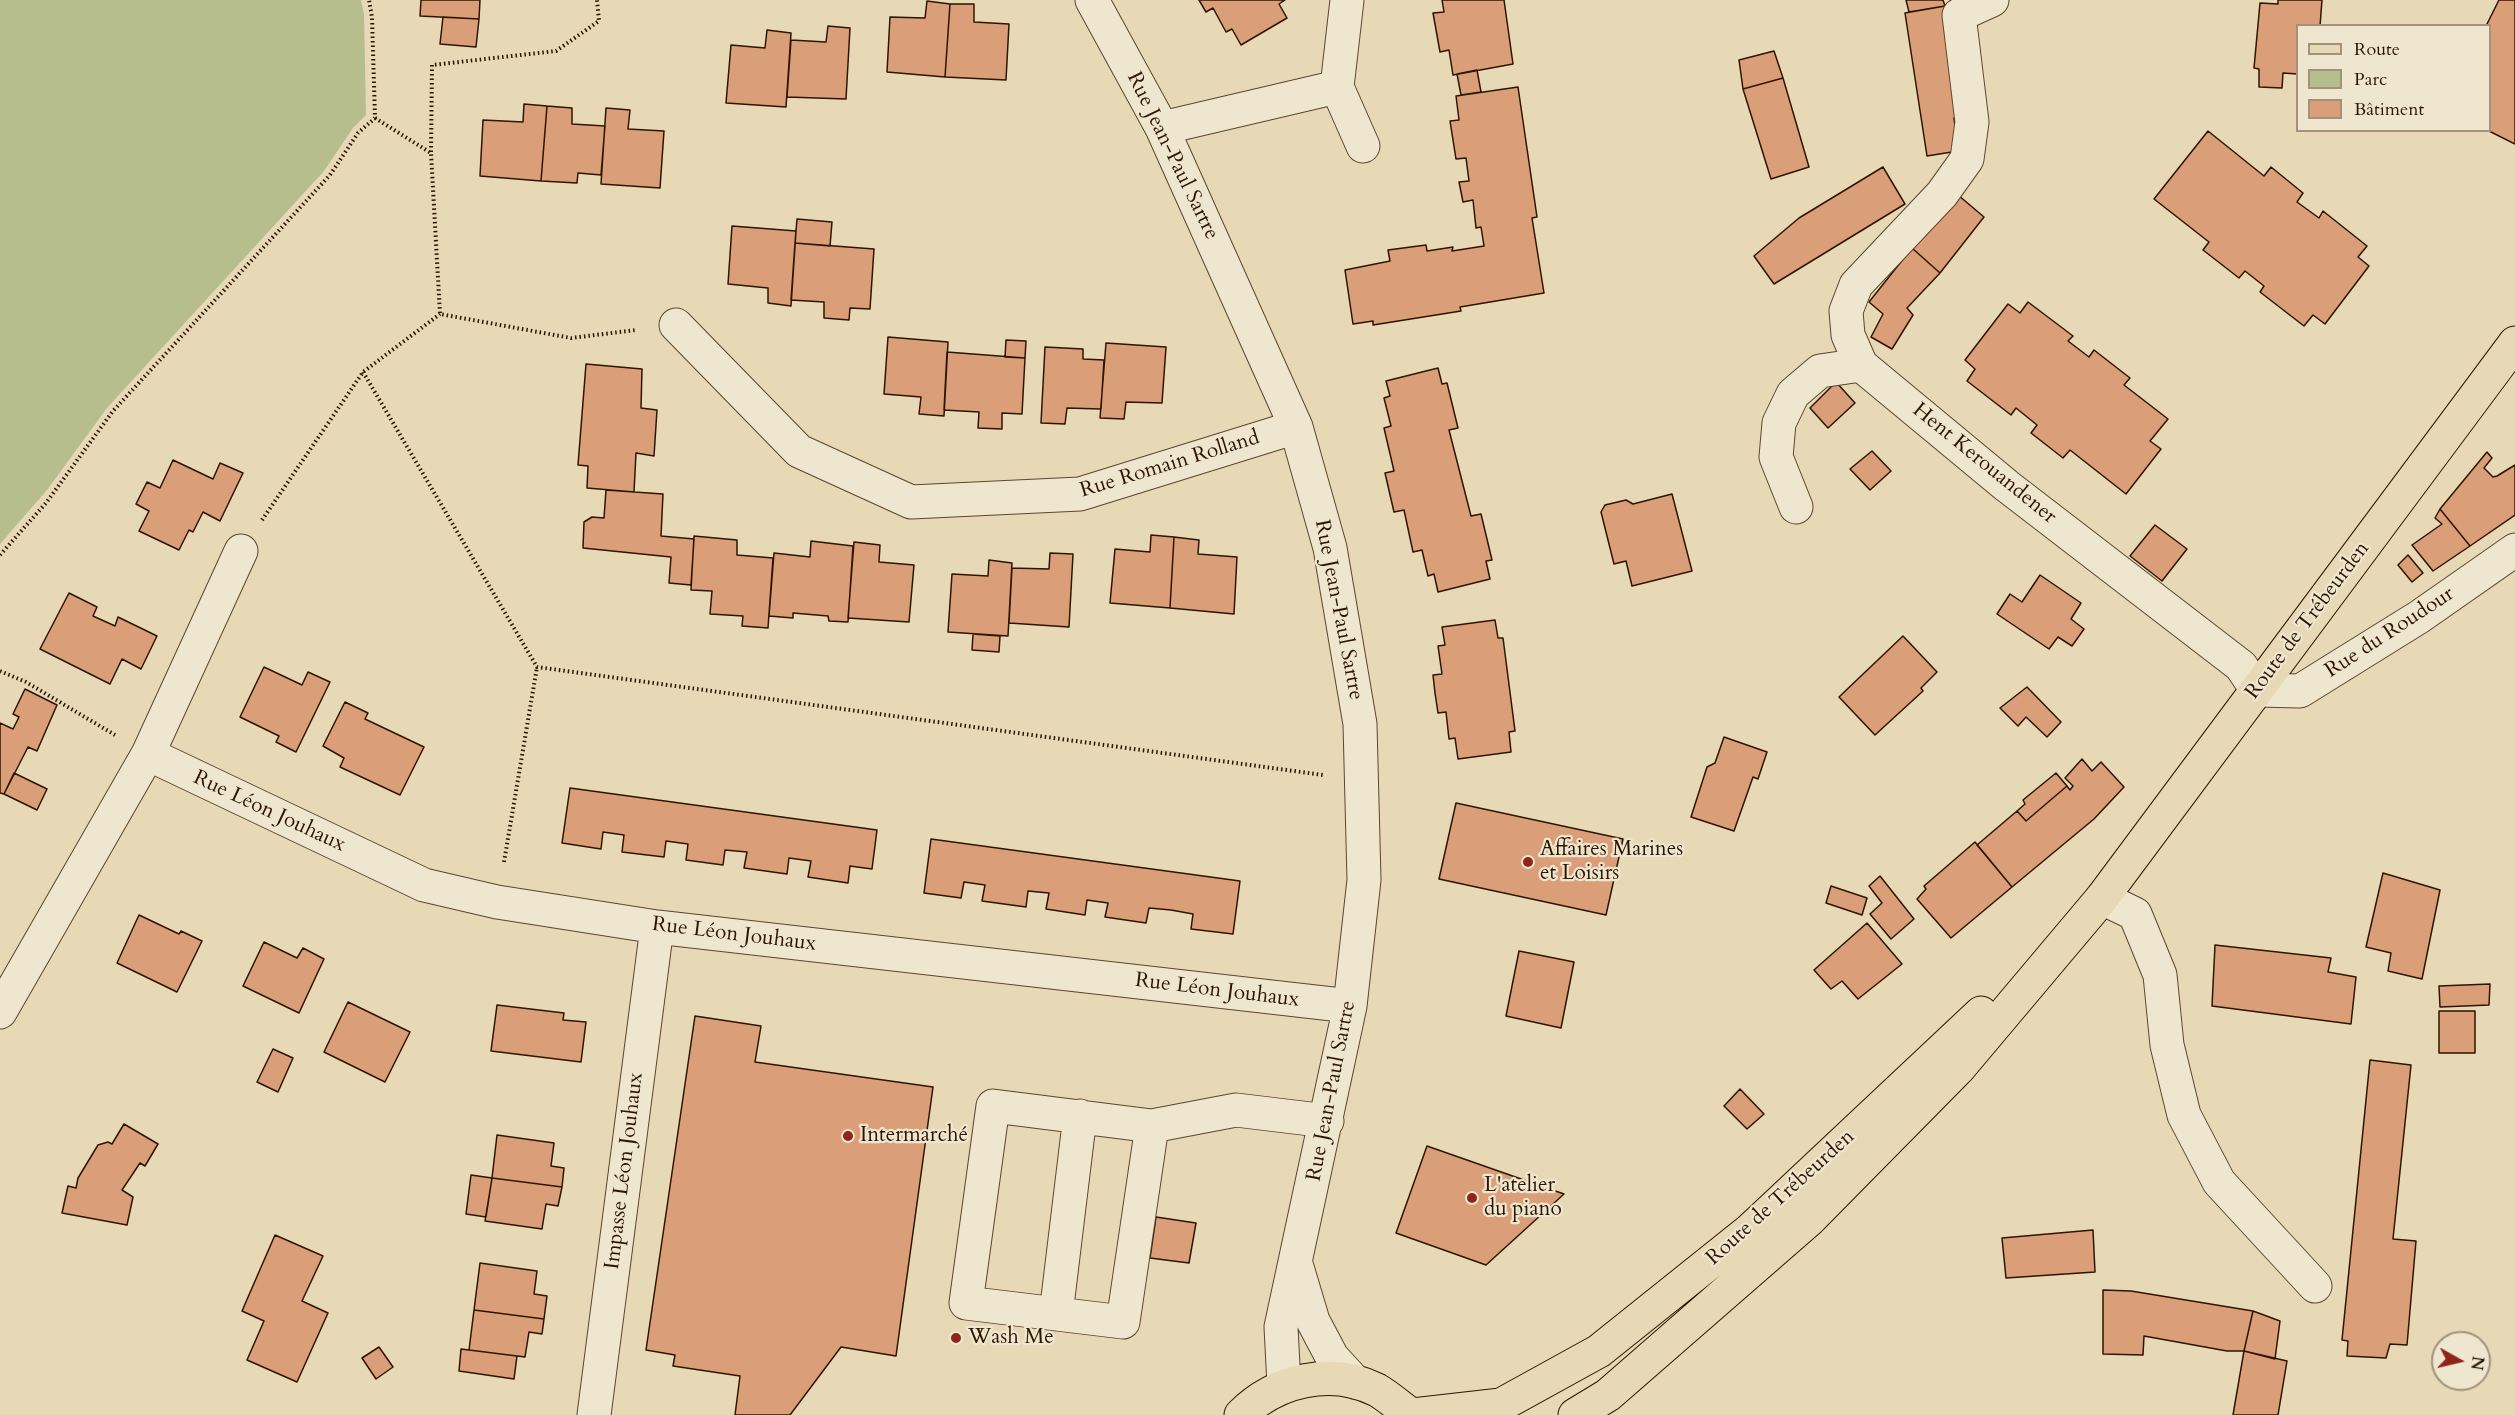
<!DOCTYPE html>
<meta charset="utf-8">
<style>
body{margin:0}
#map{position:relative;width:2515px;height:1415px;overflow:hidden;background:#e7d8b6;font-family:Cardo,serif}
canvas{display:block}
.legend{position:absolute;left:2296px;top:24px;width:195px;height:108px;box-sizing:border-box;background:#efe6d0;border:2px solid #a2927d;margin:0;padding:8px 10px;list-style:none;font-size:18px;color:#2e1500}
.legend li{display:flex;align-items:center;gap:12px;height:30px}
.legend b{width:30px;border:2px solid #a2927d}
.north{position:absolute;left:2431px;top:1331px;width:60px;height:60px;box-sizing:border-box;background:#efe6d0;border:2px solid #a2927d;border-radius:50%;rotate:98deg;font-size:16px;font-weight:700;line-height:24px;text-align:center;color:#2e1500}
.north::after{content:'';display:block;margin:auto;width:21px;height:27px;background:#8f2418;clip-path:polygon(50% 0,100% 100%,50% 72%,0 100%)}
</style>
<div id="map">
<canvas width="2515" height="1415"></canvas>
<ul class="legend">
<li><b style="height:8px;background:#e7d8b6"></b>Route</li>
<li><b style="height:16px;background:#b7be8d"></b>Parc</li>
<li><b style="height:16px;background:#da9e78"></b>Bâtiment</li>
</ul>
<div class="north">N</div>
</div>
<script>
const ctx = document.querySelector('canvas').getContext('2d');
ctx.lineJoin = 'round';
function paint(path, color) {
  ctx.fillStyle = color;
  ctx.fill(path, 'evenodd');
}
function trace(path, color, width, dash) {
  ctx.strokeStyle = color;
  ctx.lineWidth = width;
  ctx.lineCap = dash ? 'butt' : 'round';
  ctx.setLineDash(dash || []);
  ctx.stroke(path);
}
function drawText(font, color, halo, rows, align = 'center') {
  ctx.font = font + ' Cardo,serif';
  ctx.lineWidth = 4.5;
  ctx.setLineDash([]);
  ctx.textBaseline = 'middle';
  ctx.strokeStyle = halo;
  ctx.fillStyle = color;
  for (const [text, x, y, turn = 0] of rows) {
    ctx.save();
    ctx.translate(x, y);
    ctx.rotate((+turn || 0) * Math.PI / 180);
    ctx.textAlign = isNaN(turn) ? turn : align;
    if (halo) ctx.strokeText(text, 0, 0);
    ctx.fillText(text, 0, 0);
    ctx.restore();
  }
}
const green = new Path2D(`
 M 0,0 L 361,0 L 364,14 L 366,115 L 353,128 L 324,171 L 107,408 L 47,490 L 0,544 Z`);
const building = new Path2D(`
 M 421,0 L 480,0 L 479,19 L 420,16 Z
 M 1199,0 L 1285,0 L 1279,4 L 1287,18 L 1241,45 L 1232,29 L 1226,32 L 1213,8 L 1206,12 Z
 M 1442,0 L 1504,0 L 1513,64 L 1453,75 L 1449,50 L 1440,52 L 1433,13 L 1444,12 Z
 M 1906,0 L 1943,0 L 1945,6 L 1909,12 Z
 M 2278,0 L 2322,0 L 2320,26 L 2298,26 L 2298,74 L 2283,73 L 2282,88 L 2259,87 L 2259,69 L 2254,68 L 2260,3 L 2278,4 Z
 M 2499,0 L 2515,0 L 2515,144 L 2487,130 L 2490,130 L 2490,26 L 2486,26 Z
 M 927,1 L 950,4 L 945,77 L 887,72 L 890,17 L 925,18 Z
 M 950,4 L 974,4 L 974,22 L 1009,24 L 1006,80 L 945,77 Z
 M 1945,6 L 1962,116 L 1954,118 L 1958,151 L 1927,156 L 1905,13 Z
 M 443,17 L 479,19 L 476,47 L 440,44 Z
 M 828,26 L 850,28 L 846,99 L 787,97 L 791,40 L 826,42 Z
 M 767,30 L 791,33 L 786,107 L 726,103 L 731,45 L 765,48 Z
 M 1774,51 L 1783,78 L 1743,89 L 1739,60 Z
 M 1477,70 L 1481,92 L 1461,95 L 1457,74 Z
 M 1783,78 L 1809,167 L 1771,179 L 1743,89 Z
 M 1518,87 L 1537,217 L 1532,218 L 1544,293 L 1460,307 L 1461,311 L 1373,325 L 1373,321 L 1353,324 L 1345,270 L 1390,261 L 1388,250 L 1426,245 L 1427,251 L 1453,247 L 1452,251 L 1484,246 L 1481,227 L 1476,228 L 1473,200 L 1463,202 L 1459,182 L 1469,181 L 1466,158 L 1456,159 L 1450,121 L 1459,120 L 1456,96 Z
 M 524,104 L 547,106 L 541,181 L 480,176 L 483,120 L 523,122 Z
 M 547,106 L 572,108 L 572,124 L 605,126 L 601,175 L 578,173 L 577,183 L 541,181 Z
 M 606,108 L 630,110 L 628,129 L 664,131 L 660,188 L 601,184 Z
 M 2208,131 L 2264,176 L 2271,167 L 2303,193 L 2297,202 L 2319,218 L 2323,211 L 2367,246 L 2358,257 L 2369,266 L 2325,324 L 2313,315 L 2304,326 L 2260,292 L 2264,286 L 2245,271 L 2239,278 L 2203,250 L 2209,242 L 2154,199 Z
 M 1883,167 L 1905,204 L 1774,284 L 1754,256 L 1799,218 Z
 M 1958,195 L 1984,217 L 1940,273 L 1912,248 Z
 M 797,219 L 832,222 L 830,246 L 795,243 Z
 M 732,226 L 796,231 L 791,306 L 768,303 L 768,288 L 728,284 Z
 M 795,243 L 874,249 L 870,309 L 850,308 L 849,320 L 824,318 L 824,302 L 791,300 Z
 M 1912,248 L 1940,273 L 1907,308 L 1913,315 L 1892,349 L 1871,337 L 1883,314 L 1869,302 Z
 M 2028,302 L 2073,336 L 2068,341 L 2089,357 L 2094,350 L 2130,378 L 2124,385 L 2168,419 L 2150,441 L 2161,449 L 2126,494 L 2070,450 L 2063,458 L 2031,433 L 2037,425 L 2016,408 L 2011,415 L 1967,381 L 1975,369 L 1965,360 L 2008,304 L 2020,313 Z
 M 888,337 L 948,342 L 944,416 L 919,414 L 921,397 L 884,394 Z
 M 1006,340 L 1026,341 L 1025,358 L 1005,357 Z
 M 1106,343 L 1166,347 L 1162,403 L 1126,402 L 1124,419 L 1100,418 Z
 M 1045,347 L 1083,349 L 1083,359 L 1104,360 L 1101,409 L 1067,408 L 1065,424 L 1041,423 Z
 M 947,352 L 1025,358 L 1022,414 L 1002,413 L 1002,429 L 978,428 L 979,412 L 944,410 Z
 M 586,364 L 642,369 L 641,408 L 657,410 L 654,456 L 636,453 L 634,492 L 587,488 L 588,466 L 578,465 Z
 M 1438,368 L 1442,384 L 1447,383 L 1458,428 L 1449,430 L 1471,516 L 1481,514 L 1492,560 L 1486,561 L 1490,579 L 1438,592 L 1434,574 L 1428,576 L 1422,550 L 1413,552 L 1404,510 L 1394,512 L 1385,473 L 1394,471 L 1384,428 L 1391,426 L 1384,398 L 1390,396 L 1386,381 Z
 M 1836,382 L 1855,403 L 1828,428 L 1810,408 Z
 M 1872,451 L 1891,471 L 1870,490 L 1850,469 Z
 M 2487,452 L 2492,458 L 2484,468 L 2493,477 L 2497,476 L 2515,465 L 2515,515 L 2470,546 L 2440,509 Z
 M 173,460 L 213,479 L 220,463 L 243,473 L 220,521 L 203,512 L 193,532 L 189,530 L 179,550 L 139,531 L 149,511 L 136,504 L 147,482 L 160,488 Z
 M 606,490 L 663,494 L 661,536 L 694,539 L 691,585 L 669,583 L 671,557 L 583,548 L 584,522 L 592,517 L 604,518 Z
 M 1672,494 L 1692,571 L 1632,586 L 1626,561 L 1614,564 L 1601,512 L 1605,505 L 1626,500 L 1633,504 Z
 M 2440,509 L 2470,546 L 2433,571 L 2412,545 L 2442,524 L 2435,518 Z
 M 2155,525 L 2187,549 L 2162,581 L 2130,556 Z
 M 1151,535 L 1174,537 L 1170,608 L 1110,603 L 1115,549 L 1150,552 Z
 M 694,536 L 737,540 L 737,555 L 773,558 L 768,628 L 742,626 L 743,616 L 710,614 L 712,591 L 691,590 Z
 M 1174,537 L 1199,540 L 1198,554 L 1237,557 L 1234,614 L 1170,608 Z
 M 811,541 L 853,546 L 848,622 L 829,621 L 828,616 L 793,613 L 793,618 L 769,616 L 774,553 L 810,557 Z
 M 854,542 L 880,545 L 879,562 L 914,565 L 909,622 L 848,618 Z
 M 1050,553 L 1073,554 L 1069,627 L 1009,623 L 1012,568 L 1049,569 Z
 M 2408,555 L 2423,573 L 2412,582 L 2398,565 Z
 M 989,560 L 1012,563 L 1008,636 L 948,632 L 952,574 L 988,576 Z
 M 2040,575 L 2081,603 L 2071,619 L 2084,629 L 2072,646 L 2058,637 L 2049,649 L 1997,614 L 2010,594 L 2022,602 Z
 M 69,593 L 97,607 L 93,616 L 115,626 L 118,617 L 157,636 L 141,669 L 122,659 L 110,684 L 40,649 Z
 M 1495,620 L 1498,638 L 1503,638 L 1515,731 L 1509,732 L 1511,752 L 1458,759 L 1455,738 L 1449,739 L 1446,712 L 1438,713 L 1435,693 L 1433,675 L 1442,674 L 1438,646 L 1445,645 L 1442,627 Z
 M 973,634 L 1000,636 L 999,652 L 972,650 Z
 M 1903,636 L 1937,672 L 1921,688 L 1923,691 L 1875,735 L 1839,697 Z
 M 264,667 L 302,685 L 308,672 L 330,682 L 296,752 L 276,742 L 279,736 L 240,717 Z
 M 2027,687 L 2061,722 L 2047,737 L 2026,717 L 2018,726 L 2000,708 Z
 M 25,689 L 57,705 L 37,751 L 28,747 L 4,794 L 0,793 L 0,723 L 13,729 L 19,717 L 13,714 Z
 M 345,702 L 368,713 L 365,719 L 424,747 L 400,795 L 340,767 L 344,758 L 323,746 Z
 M 1724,737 L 1767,752 L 1758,779 L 1753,777 L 1734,831 L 1691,817 L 1707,767 L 1715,763 Z
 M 2082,759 L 2092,771 L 2101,762 L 2124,787 L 2094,819 L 2012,887 L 1977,845 L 2017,811 L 2026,821 L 2067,786 L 2070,790 L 2073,786 L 2065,778 Z
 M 14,773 L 47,789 L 37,810 L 4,794 Z
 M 2056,773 L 2067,786 L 2026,821 L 2017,811 L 2025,804 L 2023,800 Z
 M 570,788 L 877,830 L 872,869 L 850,866 L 848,883 L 808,877 L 811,861 L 789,858 L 787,874 L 744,868 L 747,852 L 725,850 L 723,865 L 686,860 L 688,844 L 666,841 L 664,857 L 622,852 L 624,835 L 603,832 L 601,849 L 562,843 Z
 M 1456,803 L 1623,839 L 1606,915 L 1439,879 Z
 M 931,839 L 1240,881 L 1233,934 L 1191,929 L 1193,914 L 1171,910 L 1149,908 L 1146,923 L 1105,917 L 1108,903 L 1087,900 L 1085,915 L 1046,909 L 1049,893 L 1028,891 L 1026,907 L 982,901 L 985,885 L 964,882 L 961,898 L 924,893 Z
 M 1975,842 L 2012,887 L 1951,938 L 1917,899 L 1926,889 L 1924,886 Z
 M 2383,873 L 2440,890 L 2422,979 L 2388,971 L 2391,953 L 2366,947 Z
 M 1880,876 L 1914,919 L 1891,939 L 1870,914 L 1882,903 L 1869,886 Z
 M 1831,886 L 1867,898 L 1862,915 L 1826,903 Z
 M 139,915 L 179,934 L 181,931 L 202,941 L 177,992 L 117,963 Z
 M 1867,923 L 1902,964 L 1858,999 L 1842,981 L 1831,989 L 1814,970 Z
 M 264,942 L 297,958 L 303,948 L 324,959 L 299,1013 L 243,986 Z
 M 2215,945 L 2331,958 L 2328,972 L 2356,977 L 2351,1024 L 2212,1006 Z
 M 1519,951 L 1574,962 L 1561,1028 L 1506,1016 Z
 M 2490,984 L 2489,1005 L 2440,1007 L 2439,986 Z
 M 348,1002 L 410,1032 L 385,1082 L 324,1052 Z
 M 497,1005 L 564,1013 L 563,1020 L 586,1022 L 581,1062 L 491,1051 Z
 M 2439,1011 L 2475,1011 L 2475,1053 L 2439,1053 Z
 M 695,1016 L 761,1026 L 755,1062 L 933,1087 L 896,1356 L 841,1347 L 790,1415 L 735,1415 L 740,1376 L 673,1366 L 675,1355 L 646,1350 Z
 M 273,1049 L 293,1058 L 278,1092 L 257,1082 Z
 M 2370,1060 L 2411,1065 L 2393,1239 L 2416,1241 L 2407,1345 L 2390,1344 L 2386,1358 L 2347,1356 L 2348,1341 L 2342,1340 Z
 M 1740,1089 L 1764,1114 L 1747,1129 L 1724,1106 Z
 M 124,1124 L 158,1144 L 145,1166 L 140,1163 L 122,1190 L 133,1197 L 127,1225 L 62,1213 L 68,1186 L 76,1188 L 78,1178 L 98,1145 L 108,1142 L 112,1144 Z
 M 497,1135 L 554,1143 L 551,1166 L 564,1168 L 562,1187 L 492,1178 Z
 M 1427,1146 L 1564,1194 L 1486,1265 L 1396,1233 Z
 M 471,1175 L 492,1178 L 486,1217 L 466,1214 Z
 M 492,1178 L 562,1187 L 558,1206 L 546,1204 L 542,1229 L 485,1221 Z
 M 1156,1217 L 1196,1223 L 1189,1263 L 1150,1258 Z
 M 2093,1230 L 2095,1272 L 2006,1278 L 2002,1238 Z
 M 275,1235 L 323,1256 L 302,1301 L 328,1313 L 297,1382 L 247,1360 L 264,1321 L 242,1311 Z
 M 480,1263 L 537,1271 L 534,1294 L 547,1296 L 544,1319 L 474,1310 Z
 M 2103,1290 L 2131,1291 L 2253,1311 L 2244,1351 L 2227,1351 L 2144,1336 L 2143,1355 L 2103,1354 Z
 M 474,1310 L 544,1319 L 542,1334 L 529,1332 L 525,1357 L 469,1350 Z
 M 2253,1311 L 2280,1321 L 2275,1359 L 2244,1351 Z
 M 379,1347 L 393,1367 L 376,1379 L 362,1358 Z
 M 461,1349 L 517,1356 L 514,1379 L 459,1371 Z
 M 2244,1351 L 2287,1361 L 2278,1415 L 2233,1415 Z`);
const path = new Path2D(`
 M 375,118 L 431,153 L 440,314 L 571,338 L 636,330
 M 431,152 L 432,65 L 556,51 L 599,21 L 597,0
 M 363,372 L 537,667 L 1323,775
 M 262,520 L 363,372 L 440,314
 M 0,555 L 46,503 L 113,411 L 330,175 L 358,133 L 375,118 L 372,17 L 369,0
 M 0,671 L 26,682 L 115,735
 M 504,862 L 537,667`);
const minor = new Path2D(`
 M 1092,0 L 1162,128 L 1296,427 L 1330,548 L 1360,724 L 1364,880 L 1350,1006 L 1281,1327 L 1284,1385
 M 1337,87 L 1347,0
 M 1162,128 L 1337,87 L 1363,146
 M 676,325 L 799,451 L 911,502 L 1080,494 L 1296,427
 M 1861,365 L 1848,335 L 1846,311 L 1856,285 L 1942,194 L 1967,159 L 1972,122 L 1959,15 L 1992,0
 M 1796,507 L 1776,457 L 1779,423 L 1793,394 L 1820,371 L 1861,365 L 2007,486 L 2241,666 L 2257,690 L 2300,691 L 2419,617 L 2515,550
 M 148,754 L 241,551
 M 2102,898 L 2135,914 L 2160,975 L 2167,1045 L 2184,1115 L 2219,1182 L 2315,1286
 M 0,1012 L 148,754 L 424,885 L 497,902 L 657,927 L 1350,1006
 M 1152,1126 L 1123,1322 L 966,1303 L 993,1106 L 1152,1126 L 1236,1110 L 1327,1121
 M 1296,1264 L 1313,1321 L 1332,1357 L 1355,1382
 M 1056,1314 L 1080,1116
 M 594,1415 L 657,927`);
const major = new Path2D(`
 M 1241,1415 C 1276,1380 1331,1367 1377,1390 C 1389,1397 1400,1407 1411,1415
 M 1413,1415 L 1501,1405 L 1599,1351 L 1749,1231 L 1981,1013
 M 1575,1415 L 1608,1395 L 1810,1219 L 1958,1069 L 2102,898 L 2515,343`);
const markers = [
 [1528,862,6,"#8f2418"],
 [848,1136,6,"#8f2418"],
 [1472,1198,6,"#8f2418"],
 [956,1338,6,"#8f2418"]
];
const streetNames = [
 ["Rue Jean-Paul Sartre",1172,156,64],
 ["Hent Kerouandener",1984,464,39],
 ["Rue Romain Rolland",1170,465,-17],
 ["Rue Jean-Paul Sartre",1338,610,79],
 ["Route de Trébeurden",2308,621,-53],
 ["Rue du Roudour",2390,633,-33],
 ["Rue Léon Jouhaux",269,812,25],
 ["Rue Léon Jouhaux",734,935,7],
 ["Rue Léon Jouhaux",1217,991,7],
 ["Rue Jean-Paul Sartre",1332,1091,-79],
 ["Impasse Léon Jouhaux",625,1171,-83],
 ["Route de Trébeurden",1781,1198,-42]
];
const poiNames = [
 ["Affaires Marines",1540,850],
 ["et Loisirs",1540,874],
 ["Intermarché",860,1136],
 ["L'atelier",1484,1186],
 ["du piano",1484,1210],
 ["Wash Me",968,1338]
];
paint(green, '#b7be8d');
paint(building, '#da9e78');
trace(building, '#2e1500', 1.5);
trace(minor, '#5c462e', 35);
trace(major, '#2e1500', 35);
trace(path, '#2e1500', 4, [1.5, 3]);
trace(minor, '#efe6d0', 33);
trace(major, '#e7d8b6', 33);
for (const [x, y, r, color] of markers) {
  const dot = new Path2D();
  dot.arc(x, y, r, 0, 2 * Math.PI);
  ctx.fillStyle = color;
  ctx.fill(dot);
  trace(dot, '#efe6d0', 2);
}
drawText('21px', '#2e1500', '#efe6d0', streetNames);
drawText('21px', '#2e1500', '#efe6d0', poiNames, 'left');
</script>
